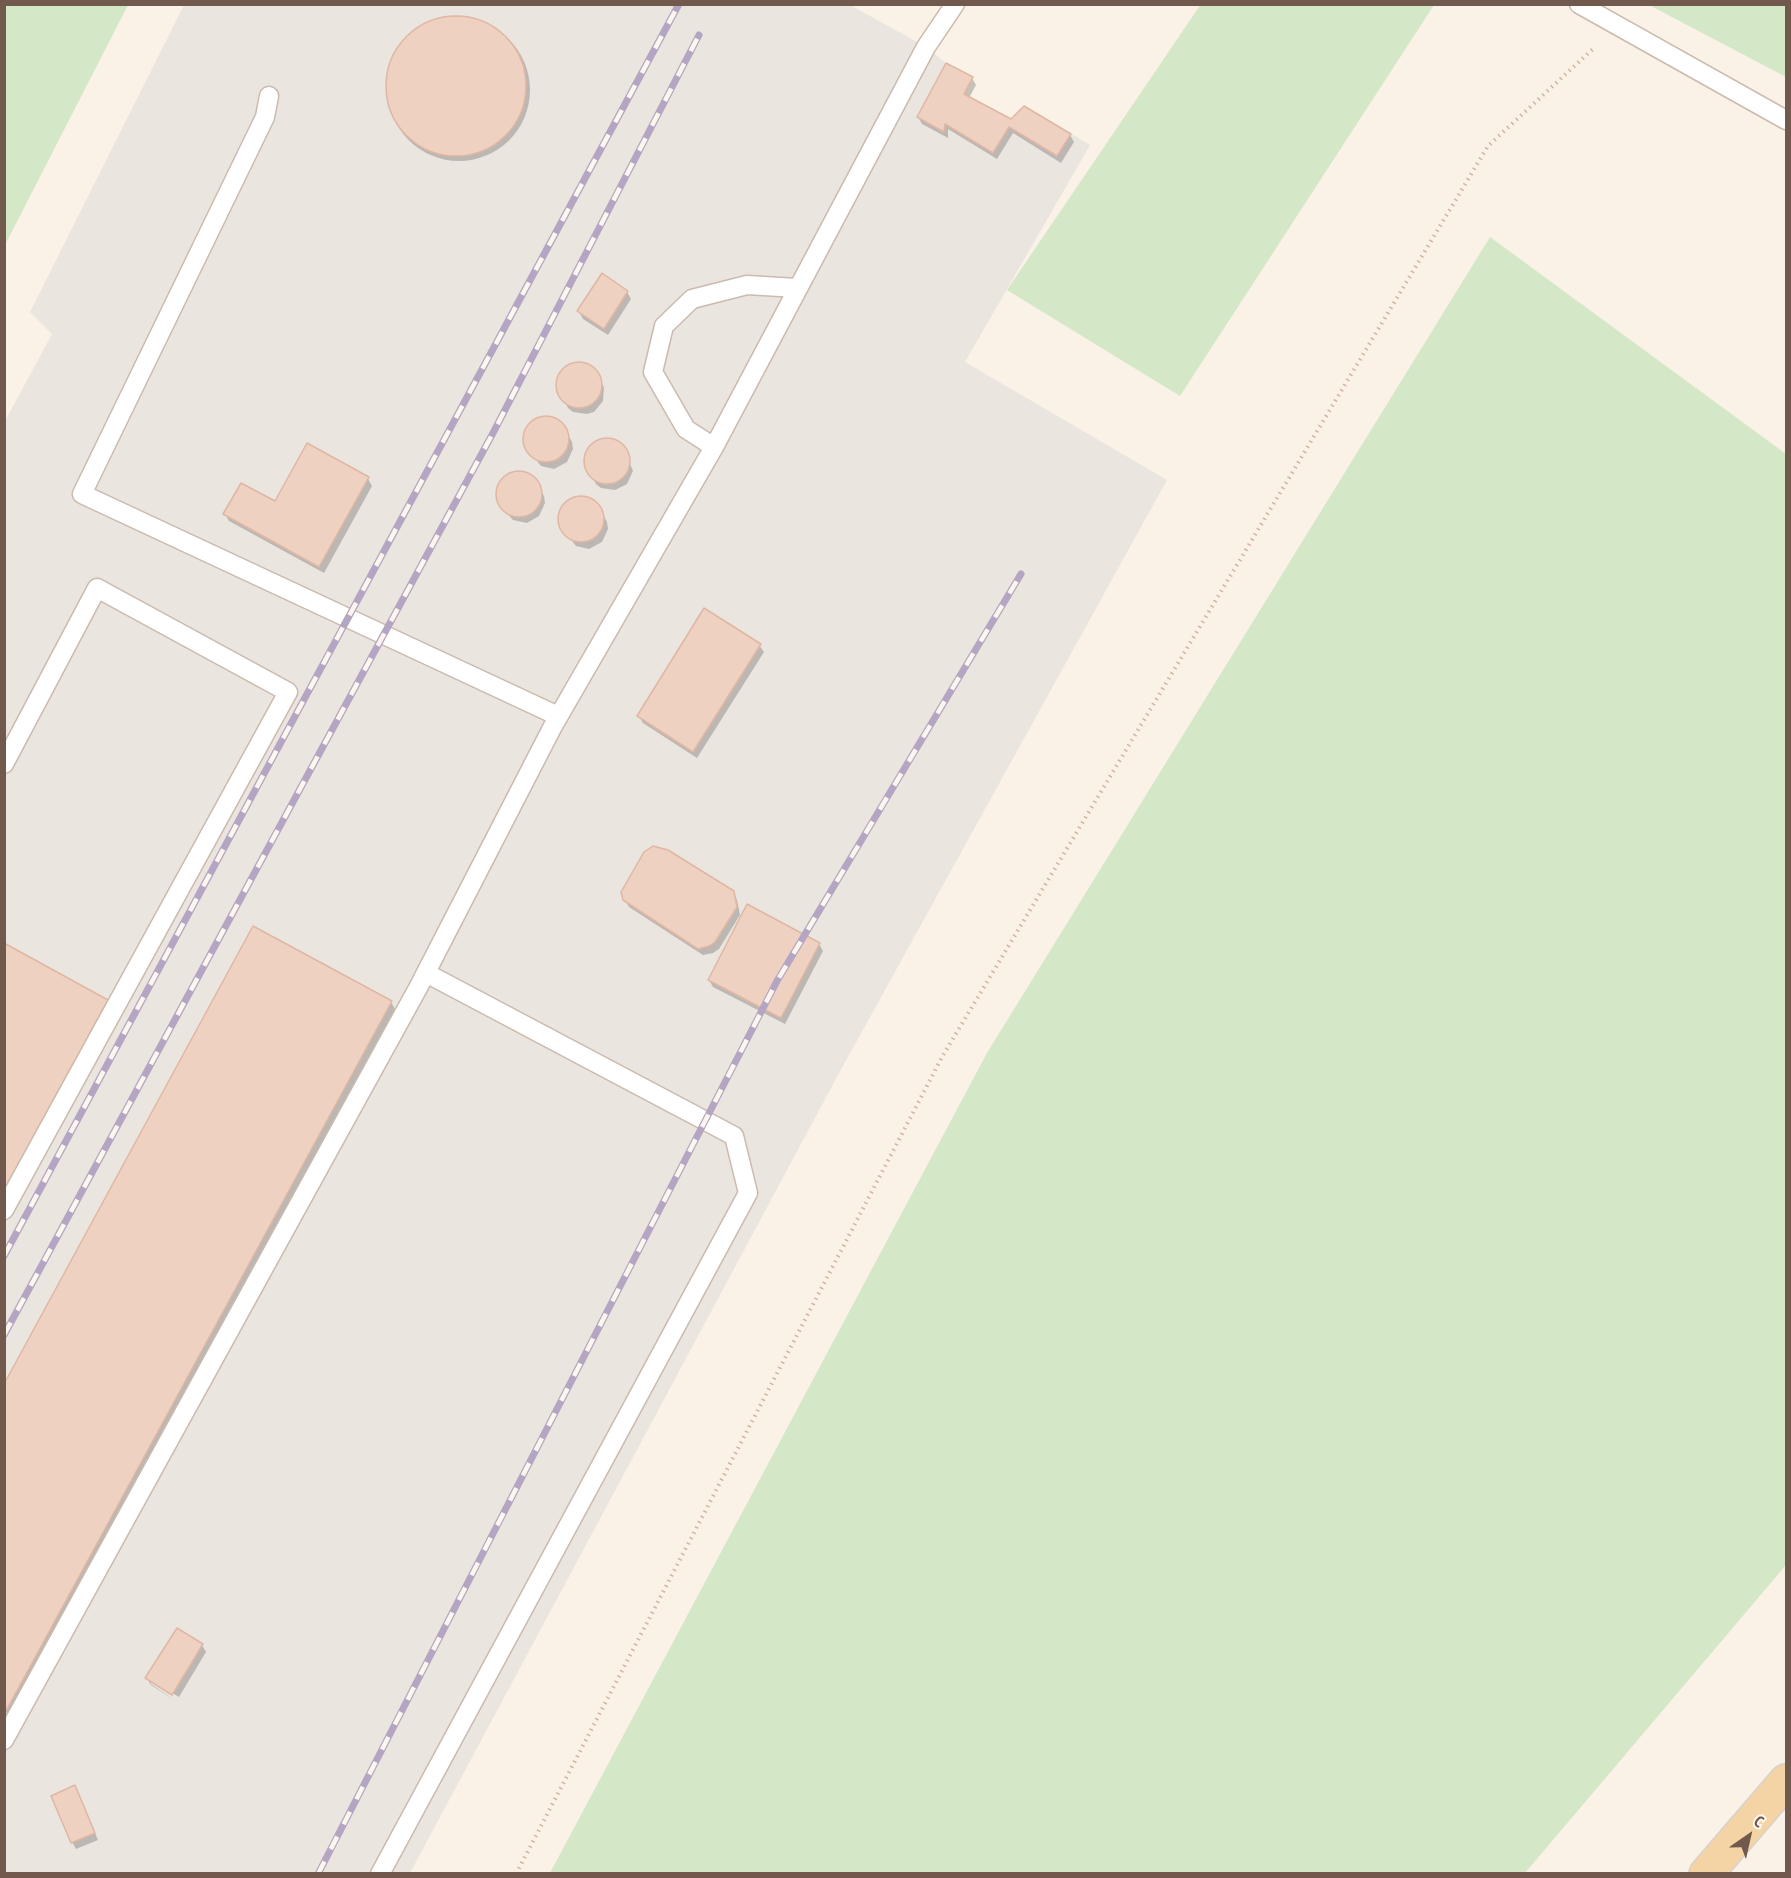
<!DOCTYPE html>
<meta charset="utf-8">
<style>
body{margin:0}
#map{position:relative;width:1791px;height:1878px;overflow:hidden;background:#faf2e6;font-family:"PT Sans Narrow",sans-serif}
canvas{display:block}
.frame{position:absolute;inset:0;border:6px solid #72594d;pointer-events:none}
.north{position:absolute;left:1719px;top:1806px;width:60px;height:60px;-webkit-text-stroke:4px #fdf6ec;paint-order:stroke;rotate:34deg;font-size:16px;font-weight:700;line-height:24px;text-align:center;color:#72594d}
.north::after{content:'';display:block;margin:auto;width:21px;height:27px;background:#72594d;clip-path:polygon(50% 0,100% 100%,50% 72%,0 100%)}
</style>
<div id="map">
<canvas width="1791" height="1878"></canvas>
<div class="frame"></div>
<div class="north">С</div>
</div>
<script>
const ctx = document.querySelector('canvas').getContext('2d');
ctx.lineJoin = 'round';
function paint(path, color) {
  ctx.fillStyle = color;
  ctx.fill(path, 'evenodd');
}
function trace(path, color, width, dash) {
  ctx.strokeStyle = color;
  ctx.lineWidth = width;
  ctx.lineCap = dash ? 'butt' : 'round';
  ctx.setLineDash(dash || []);
  ctx.stroke(path);
}
const industrial = new Path2D(`
 M 184,5 L 850,5 L 926,47 L 946,63 L 973,77 L 965,94 L 1010,119 L 1024,106 L 1090,145 L 965,362 L 1167,480 L 838,1075 L 410,1873 L 5,1874 L 4,423 L 52,334 L 30,312 Z`);
const green = new Path2D(`
 M 5,4 L 128,5 L 5,245 L 4,5 Z
 M 1201,4 L 1434,5 L 1180,396 L 1007,290 Z
 M 1649,5 L 1786,5 L 1786,77 Z
 M 1490,237 L 1786,454 L 1786,1565 L 1525,1873 L 550,1873 L 987,1053 Z`);
const shadow = new Path2D(`
 M388 90a71 71 0 1 1 142 0a71 71 0 1 1-142 0Z
 M 972,78 L 976,85 L 969,98 L 1011,121 L 1070,135 L 1074,142 L 1061,163 L 1013,133 L 997,159 L 948,129 L 948,138 L 922,124 L 918,117 Z
 M 627,292 L 631,299 L 608,335 L 583,319 L 579,312 Z
 M 578,363 L 591,367 L 604,387 L 603,401 L 594,412 L 587,414 L 573,412 L 568,408 L 558,387 L 561,374 L 565,368 Z
 M 539,419 L 552,419 L 564,427 L 572,442 L 573,449 L 567,462 L 554,469 L 541,466 L 527,448 L 526,434 L 528,428 Z
 M 606,440 L 612,441 L 624,449 L 633,471 L 627,484 L 615,490 L 601,488 L 596,484 L 586,463 L 586,456 L 593,445 Z
 M 308,445 L 368,479 L 372,486 L 324,573 L 229,521 L 225,514 L 275,503 Z
 M 517,473 L 531,476 L 544,496 L 545,503 L 539,516 L 527,523 L 513,520 L 504,510 L 498,496 L 500,483 L 505,477 Z
 M 573,499 L 587,499 L 594,502 L 599,507 L 607,522 L 608,529 L 602,542 L 589,549 L 576,546 L 562,528 L 561,514 L 563,508 Z
 M 759,645 L 764,652 L 697,758 L 643,723 L 639,716 Z
 M 733,892 L 737,900 L 740,915 L 719,949 L 713,953 L 703,955 L 629,907 L 625,900 Z
 M 819,944 L 823,951 L 785,1024 L 713,987 L 709,980 Z
 M 4,945 L 107,1001 L 111,1008 L 4,1203 Z
 M 391,1002 L 395,1009 L 11,1715 L 4,1712 L 4,1388 Z
 M 202,1645 L 206,1652 L 179,1697 L 151,1680 L 151,1684 L 176,1701 L 151,1685 L 147,1678 Z
 M 79,1794 L 98,1840 L 76,1849 L 72,1842 Z`);
const building = new Path2D(`
 M386 86a70 70 0 1 1 140 0a70 70 0 1 1-140 0Z
 M 946,63 L 973,77 L 964,94 L 1011,119 L 1024,106 L 1071,134 L 1057,156 L 1009,127 L 993,153 L 945,124 L 944,132 L 917,117 Z
 M 602,273 L 628,291 L 604,329 L 577,311 Z
 M556 385a23 23 0 1 1 46 0a23 23 0 1 1-46 0Z
 M523 439a23 23 0 1 1 46 0a23 23 0 1 1-46 0Z
 M584 461a23 23 0 1 1 46 0a23 23 0 1 1-46 0Z
 M 307,443 L 369,477 L 319,567 L 223,514 L 241,483 L 275,501 Z
 M496 494a23 23 0 1 1 46 0a23 23 0 1 1-46 0Z
 M558 519a23 23 0 1 1 46 0a23 23 0 1 1-46 0Z
 M 704,608 L 761,644 L 693,752 L 637,716 Z
 M 653,846 L 668,850 L 734,891 L 737,907 L 715,942 L 709,946 L 698,949 L 623,900 L 621,892 L 644,852 Z
 M 747,904 L 820,943 L 781,1018 L 708,980 Z
 M 253,926 L 392,1001 L 7,1709 L 4,1708 L 4,1384 Z
 M 4,943 L 108,1000 L 4,1190 Z
 M 177,1628 L 203,1644 L 172,1695 L 145,1678 Z
 M 75,1785 L 95,1833 L 71,1843 L 51,1796 Z`);
const path = new Path2D(`
 M 516,1874 L 942,1057 L 1488,146 L 1595,47`);
const lane = new Path2D(`
 M 1579,4 L 1786,120
 M 269,96 L 265,117 L 82,494 L 558,716
 M 714,447 L 686,429 L 653,372 L 664,326 L 692,299 L 747,285 L 797,288
 M 4,764 L 97,588 L 288,692 L 4,1210
 M 4,1740 L 418,988 L 553,726 L 714,447 L 926,47 L 955,4
 M 380,1874 L 748,1193 L 734,1136 L 426,973`);
const primary = new Path2D(`
 M 1706,1874 L 1786,1781`);
const rail = new Path2D(`
 M 4,1256 L 679,4
 M 4,1335 L 493,433 L 699,35
 M 318,1874 L 777,981 L 1021,574`);
paint(industrial, '#ebe5e0');
paint(green, '#d4e7c6');
paint(shadow, '#0003');
paint(building, '#eed1c0');
trace(building, '#dfb7a2', 1.5);
trace(lane, '#cbbaad', 21);
trace(primary, '#d8d1cd', 36);
trace(path, '#d2b4a3', 4, [1.5, 4.5]);
trace(lane, '#fff', 18);
trace(primary, '#f4d3a4', 33);
trace(rail, '#b4a5c3', 7);
trace(rail, '#fdf6ec', 4.5, [14]);
</script>
